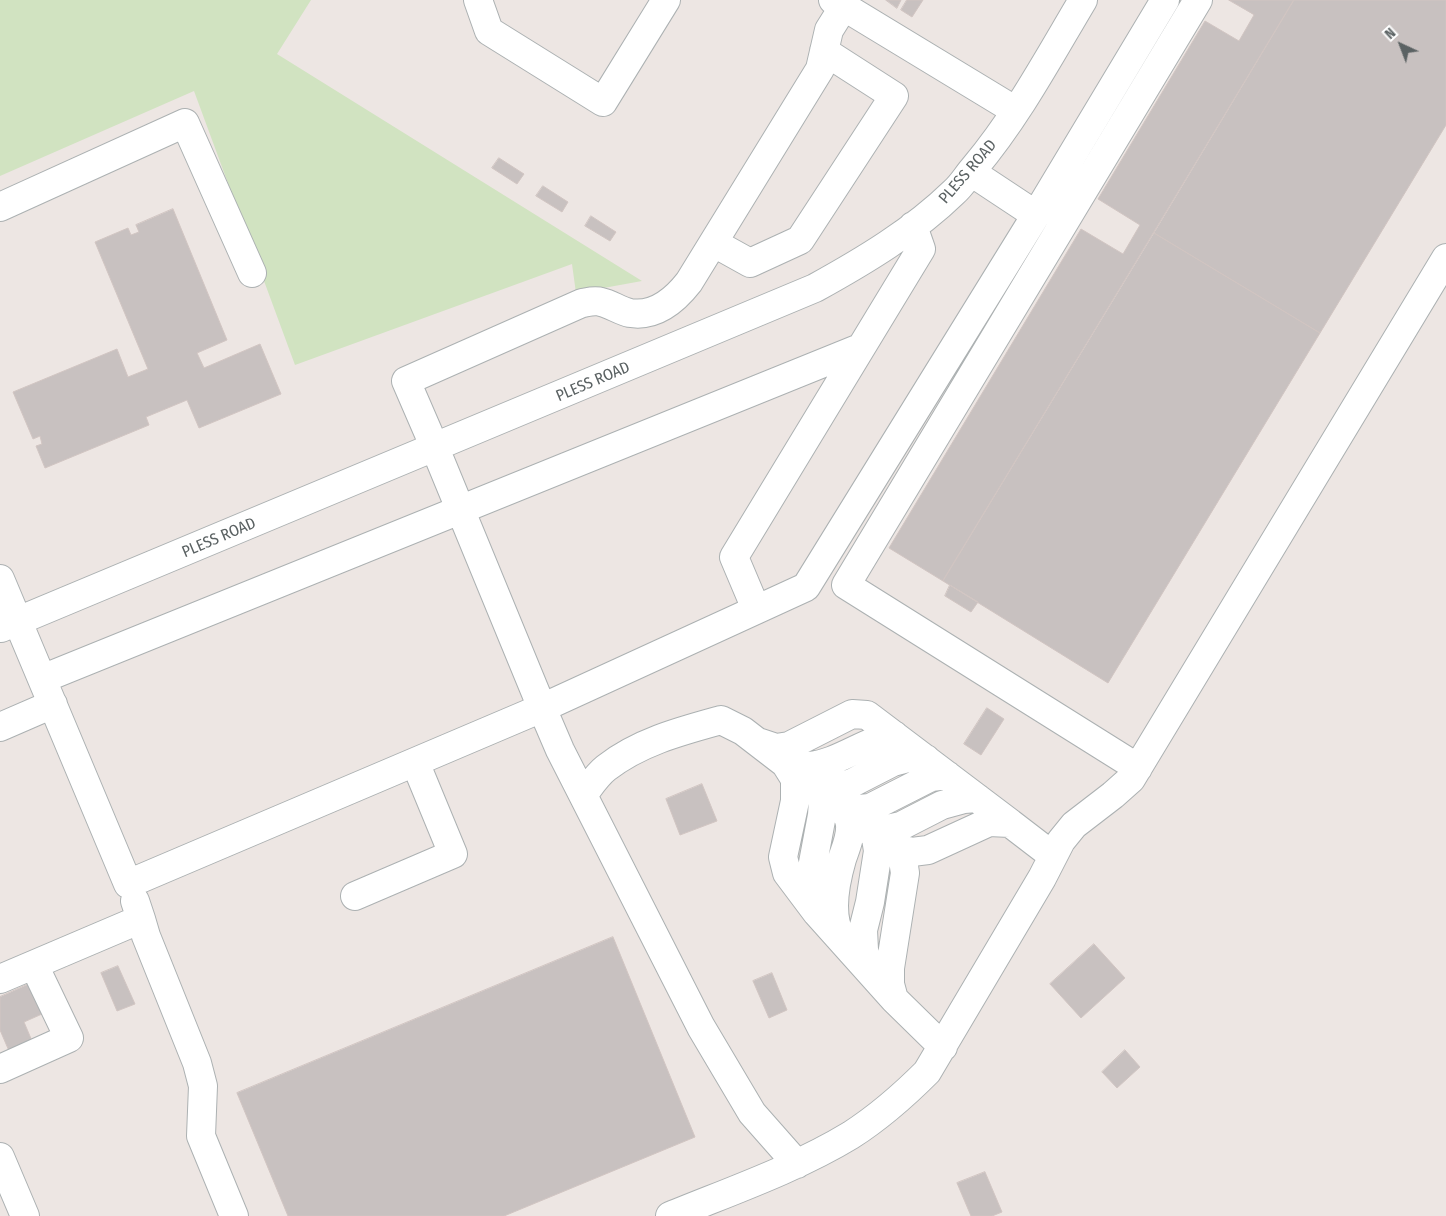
<!DOCTYPE html>
<style>
body{margin:0}
#map{position:relative;width:1446px;height:1216px;overflow:hidden;background:#ede6e3;font-family:"Fira Sans Condensed",sans-serif}
canvas{display:block}
.north{position:absolute;left:1376px;top:20px;width:50px;height:50px;-webkit-text-stroke:4px #fff;paint-order:stroke;rotate:317deg;font-size:14px;font-weight:700;line-height:20px;text-align:center;color:#5b6263}
.north::after{content:'';display:block;margin:auto;width:18px;height:22px;background:#5b6263;clip-path:polygon(50% 0,100% 100%,50% 72%,0 100%)}
</style>
<div id="map">
<canvas width="1446" height="1216"></canvas>
<div class="north">N</div>
</div>
<script>
const ctx = document.querySelector('canvas').getContext('2d');
ctx.lineJoin = 'round';
function paint(path, color) {
  ctx.fillStyle = color;
  ctx.fill(path, 'evenodd');
}
function trace(path, color, width, dash) {
  ctx.strokeStyle = color;
  ctx.lineWidth = width;
  ctx.lineCap = dash ? 'butt' : 'round';
  ctx.setLineDash(dash || []);
  ctx.stroke(path);
}
function drawText(font, color, halo, rows, align = 'center') {
  ctx.font = font + ' "Fira Sans Condensed",sans-serif';
  ctx.lineWidth = 5;
  ctx.setLineDash([]);
  ctx.textBaseline = 'middle';
  ctx.strokeStyle = halo;
  ctx.fillStyle = color;
  for (const [text, x, y, turn = 0] of rows) {
    ctx.save();
    ctx.translate(x, y);
    ctx.rotate((+turn || 0) * Math.PI / 180);
    ctx.textAlign = isNaN(turn) ? turn : align;
    if (halo) ctx.strokeText(text, 0, 0);
    ctx.fillText(text, 0, 0);
    ctx.restore();
  }
}
const green = new Path2D(`
 M 0,0 L 311,0 L 277,54 L 642,281 L 576,293 L 572,264 L 295,365 L 194,91 L 0,176 Z`);
const building = new Path2D(`
 M 886,0 L 901,0 L 897,8 Z
 M 907,0 L 923,0 L 912,17 L 901,10 Z
 M 1229,0 L 1294,0 L 943,581 L 889,548 L 1081,229 L 1123,254 L 1140,225 L 1098,199 L 1205,21 L 1239,41 L 1254,15 Z
 M 1294,0 L 1446,0 L 1446,125 L 1320,333 L 1154,233 Z
 M 499,158 L 524,174 L 517,184 L 492,168 Z
 M 543,186 L 568,202 L 562,212 L 536,196 Z
 M 173,209 L 227,340 L 197,353 L 204,368 L 260,344 L 281,394 L 199,428 L 187,400 L 146,417 L 149,425 L 45,468 L 36,446 L 42,444 L 40,436 L 33,439 L 13,392 L 117,349 L 128,377 L 148,369 L 95,242 L 128,228 L 131,235 L 139,232 L 136,225 Z
 M 591,216 L 616,232 L 610,241 L 585,226 Z
 M 1154,233 L 1320,333 L 1108,683 L 943,581 Z
 M 950,585 L 978,602 L 971,612 L 945,596 Z
 M 987,708 L 1004,719 L 981,755 L 964,744 Z
 M 702,784 L 717,821 L 680,835 L 666,799 Z
 M 613,937 L 695,1137 L 504,1216 L 288,1216 L 237,1093 Z
 M 1094,944 L 1125,978 L 1081,1018 L 1050,984 Z
 M 118,966 L 135,1004 L 117,1011 L 101,973 Z
 M 772,973 L 787,1010 L 769,1018 L 753,981 Z
 M 29,984 L 42,1014 L 24,1022 L 32,1041 L 9,1051 L 0,1030 L 0,997 Z
 M 1125,1050 L 1140,1067 L 1117,1088 L 1102,1072 Z
 M 985,1172 L 1002,1212 L 992,1216 L 971,1216 L 957,1183 Z`);
const minor = new Path2D(`
 M 478,0 L 489,31 L 603,102 L 666,0
 M 833,0 L 1016,111
 M 844,6 L 829,30 L 820,69 L 689,282 C 675,300 655,317 630,313 C 620,311 611,304 601,302 C 595,300 588,302 582,303 L 406,381 L 435,448 L 542,708 L 806,587 L 1036,215
 M 971,172 L 1036,215 L 1165,0
 M 0,207 L 185,123 L 252,273
 M 714,243 L 750,263 L 800,240 L 894,96 L 824,51
 M 0,579 L 128,884 L 542,708 L 560,750 L 701,1027 L 752,1113 L 797,1164
 M 756,609 L 734,557 L 921,249 L 913,226
 M 1,628 L 815,288 C 864,261 914,231 954,192 C 962,185 967,176 974,168 C 1017,117 1049,57 1083,0
 M 42,679 L 860,348
 M 0,727 L 53,704
 M 758,742 L 776,748 L 789,746 L 852,714 L 867,715 L 1010,823
 M 785,763 L 795,779 L 795,801 L 783,857 L 787,873 L 817,913 L 894,999
 M 785,763 C 793,764 801,766 809,766 C 837,764 865,741 894,735
 M 1138,768 L 846,585 L 1198,0
 M 813,785 L 823,801 L 822,815 L 812,868 L 811,886 L 816,911
 M 813,785 L 834,788 L 852,783 L 893,762 L 908,758 L 926,759
 M 583,795 C 590,786 597,775 606,768 C 639,742 681,731 721,720 L 743,731 L 895,848 L 912,852 L 928,850 L 989,822 L 1010,823 L 1053,856
 M 841,806 C 844,811 848,816 849,820 C 853,832 846,847 842,859 C 835,883 828,916 842,939
 M 841,806 L 859,809 L 870,808 L 931,777 L 947,775
 M 869,828 L 876,838 L 878,851 L 870,902 L 863,930 L 864,950 L 869,971
 M 869,828 L 888,829 L 901,826 L 942,805 L 964,799 L 977,798
 M 895,848 L 903,860 L 905,873 L 890,968 L 890,984 L 894,999 L 943,1047
 M 355,896 L 453,854 L 415,762
 M 141,919 L 146,936 L 197,1063 L 203,1086 L 201,1136 L 234,1216
 M 0,979 L 141,919 L 135,901
 M 0,1069 L 69,1038 L 34,965
 M 0,1157 L 25,1216
 M 670,1216 C 731,1191 795,1169 851,1135 C 879,1117 904,1095 927,1072 L 1042,878 L 1061,841 L 1074,825 L 1113,795 L 1131,779 L 1446,258`);
const streetNames = [
 ["PLESS ROAD",968,172,-49],
 ["PLESS ROAD",593,382,-23],
 ["PLESS ROAD",219,538,-23]
];
paint(green, '#d1e3c1');
paint(building, '#c8c1c0');
trace(building, '#d1c5c2', 1);
trace(minor, '#acb1b2', 30);
trace(minor, '#fff', 28);
drawText('16px', '#5b6263', '#fff', streetNames);
</script>
